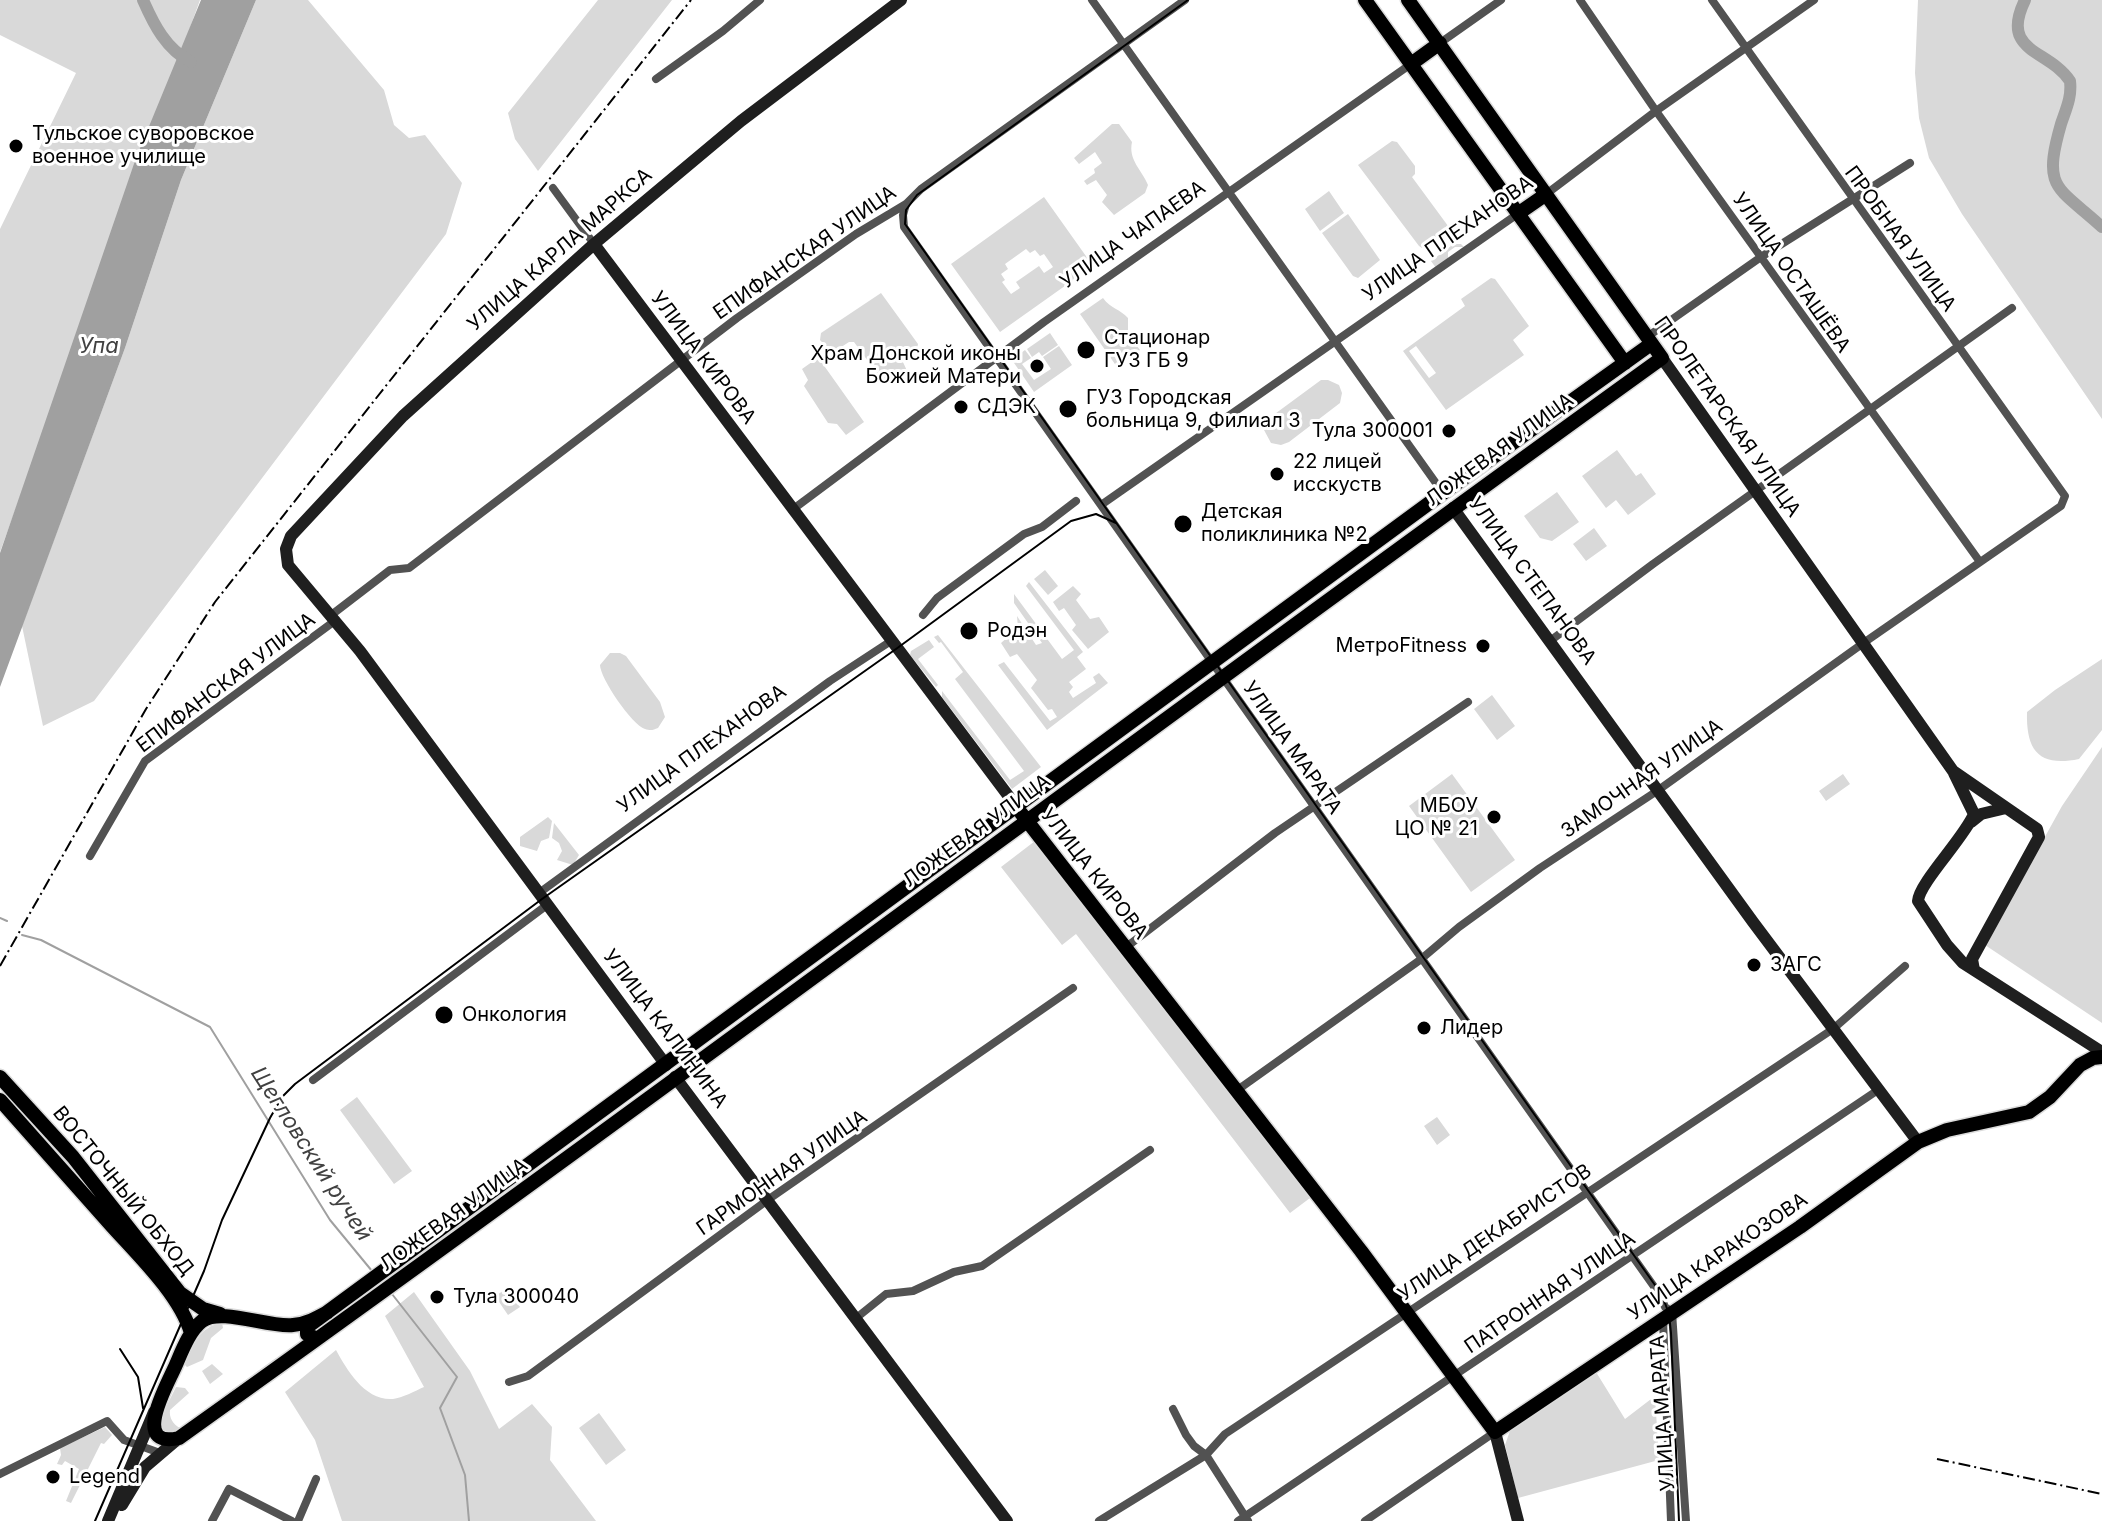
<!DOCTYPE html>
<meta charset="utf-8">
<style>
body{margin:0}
canvas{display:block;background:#fff}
</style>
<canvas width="2102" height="1521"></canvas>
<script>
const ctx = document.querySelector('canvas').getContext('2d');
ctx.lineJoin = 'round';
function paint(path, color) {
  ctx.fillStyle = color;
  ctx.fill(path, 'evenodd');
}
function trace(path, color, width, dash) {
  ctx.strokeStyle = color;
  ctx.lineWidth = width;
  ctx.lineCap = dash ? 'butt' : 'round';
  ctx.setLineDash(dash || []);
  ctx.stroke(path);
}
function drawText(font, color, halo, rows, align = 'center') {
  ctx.font = font + ' Inter,sans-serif';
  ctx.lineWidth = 6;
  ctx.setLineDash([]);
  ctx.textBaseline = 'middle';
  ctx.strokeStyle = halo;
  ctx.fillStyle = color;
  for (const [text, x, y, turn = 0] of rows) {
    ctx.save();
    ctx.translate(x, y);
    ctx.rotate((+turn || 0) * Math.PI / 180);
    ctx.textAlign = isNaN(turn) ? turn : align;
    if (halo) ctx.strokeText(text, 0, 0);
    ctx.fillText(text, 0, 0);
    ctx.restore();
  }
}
const green = new Path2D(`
 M 0,0 L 200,0 L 0,552 L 0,229 L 76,73 L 0,35 Z
 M 256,0 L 308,0 L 384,90 L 394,125 L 409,138 L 425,135 L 462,183 L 446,234 L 94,701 L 43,726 L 22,626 L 125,348 L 181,180 Z
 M 598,0 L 672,0 L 538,171 L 515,139 L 508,113 Z
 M 1918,0 L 2102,0 L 2102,419 L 1962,214 L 1929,158 L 1919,118 L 1915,73 Z
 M 1112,124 L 1119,124 L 1132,142 C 1128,160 1142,170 1148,185 L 1145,193 L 1114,215 L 1102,202 L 1107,195 L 1096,180 L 1087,185 L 1084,181 L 1095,173 L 1094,169 L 1102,163 L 1095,152 L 1079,164 L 1074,158 Z
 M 1392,141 L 1397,142 L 1415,166 L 1415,174 L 1412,177 L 1451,230 L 1450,237 L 1455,244 L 1461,244 L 1464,247 L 1455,247 L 1448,252 L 1448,260 L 1436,268 L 1431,261 L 1451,246 L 1443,234 L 1422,248 L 1419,246 L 1358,165 Z
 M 1329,191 L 1344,213 L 1320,231 L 1305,209 Z
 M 1044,197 L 1093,266 L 1000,332 L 951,264 ZM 1026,249 L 1030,253 L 1035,250 L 1040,256 L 1044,254 L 1053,267 L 1044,273 L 1039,266 L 1016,282 L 1020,288 L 1011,294 L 1002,282 L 1005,280 L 1001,274 L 1008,269 L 1005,264 Z
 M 1348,214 L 1380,260 L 1358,278 L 1353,276 L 1322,233 Z
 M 1491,278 L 1495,279 L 1529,326 L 1513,340 L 1524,355 L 1446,410 L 1403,351 L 1465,306 L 1461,299 ZM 1416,346 L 1436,373 L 1429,378 L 1409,351 Z
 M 881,293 L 918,344 L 917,349 L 902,360 L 908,373 L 892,385 L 884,383 L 854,342 L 849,342 L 832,353 L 820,340 L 821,333 Z
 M 1103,298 C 1111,309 1120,309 1128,318 L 1128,334 L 1140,350 L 1117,367 L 1080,314 Z
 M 1050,333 L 1058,345 L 1042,356 L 1039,352 L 1032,357 L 1027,349 Z
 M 1059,346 L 1072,365 L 1034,392 L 1012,360 L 1025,350 L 1031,358 L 1022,364 L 1034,380 L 1051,369 L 1043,357 Z
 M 816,359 L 820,360 L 864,422 L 846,435 L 837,424 L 828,423 L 804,386 L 808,380 L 802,369 Z
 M 1321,380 L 1328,380 L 1339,385 L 1342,393 L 1340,403 L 1289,442 L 1281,445 L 1271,443 L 1264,430 L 1268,419 Z
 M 1617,450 L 1636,476 L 1641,473 L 1656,494 L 1628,515 L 1616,500 L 1606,508 L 1582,476 Z
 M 1557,492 L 1579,522 L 1552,541 L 1540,538 L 1524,516 Z
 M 1594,528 L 1607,546 L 1586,561 L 1573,544 Z
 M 1045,570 L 1058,586 L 1048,595 L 1034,579 Z
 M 1029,582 L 1083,652 L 1077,657 L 1086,669 L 1069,682 L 1073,687 L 1069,692 L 1073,698 L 1096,683 L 1093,677 L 1099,673 L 1108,683 L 1047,730 L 998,665 L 1004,662 L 1050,721 L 1057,717 L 1052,709 L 1048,710 L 1031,688 L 1037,680 L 1017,654 L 1010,657 L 1001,643 L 1018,628 L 1017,616 L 1036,645 L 1042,643 L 1014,603 L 1014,594 L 1062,659 L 1074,650 L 1026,586 Z
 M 1073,586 L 1081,594 L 1076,600 L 1090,619 L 1099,617 L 1109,632 L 1088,649 L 1072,630 L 1076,625 L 1064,608 L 1059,611 L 1053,602 Z
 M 938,635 L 1041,767 L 1012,789 L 942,697 L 942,691 L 1010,780 L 1024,771 L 955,679 L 963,672 L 941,642 L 939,643 L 934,637 Z
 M 929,640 L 934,647 L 918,659 L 938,685 L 936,687 L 910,655 L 911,651 Z
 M 610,653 L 620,653 L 626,656 L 660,702 L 665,717 L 658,728 C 653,730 651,731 645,729 C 632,725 600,678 600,665 Z
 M 2102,659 L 2102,730 L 2079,759 C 2039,767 2026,751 2027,712 L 2055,690 Z
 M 1492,695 L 1515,726 L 1497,740 L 1474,709 Z
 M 2102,747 L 2102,1023 L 1985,945 L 2062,806 Z
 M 1452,774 L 1515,860 L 1471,892 L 1409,806 Z
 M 1843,774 L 1850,784 L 1826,801 L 1819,791 Z
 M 548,817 L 552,821 L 549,838 L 541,841 L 537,851 L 520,846 L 520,837 Z
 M 554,823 L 579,855 L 573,865 L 557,860 L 562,851 L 559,843 L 552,838 Z
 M 1035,841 L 1310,1198 L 1290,1213 L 1076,934 L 1062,945 L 1001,867 Z
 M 357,1097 L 412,1171 L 394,1184 L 340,1110 Z
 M 1437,1117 L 1450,1135 L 1437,1145 L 1424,1126 Z
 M 508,1288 L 520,1307 L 508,1315 L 495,1296 Z
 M 414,1292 L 470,1371 L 499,1429 L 532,1404 L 552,1427 L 550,1460 L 596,1521 L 342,1521 L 315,1440 L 285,1392 L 336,1350 C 347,1370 365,1401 393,1399 C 402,1398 415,1391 424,1387 L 385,1316 Z
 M 222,1323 L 223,1328 L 211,1338 L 203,1360 L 187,1367 L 184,1364 C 194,1346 199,1326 222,1323 Z
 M 276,1358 L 281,1358 L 176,1436 L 161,1431 L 159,1421 L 176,1387 L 185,1388 L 189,1393 L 170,1410 C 169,1418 173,1424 180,1428 Z
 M 212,1364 L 223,1374 L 210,1384 L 202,1371 Z
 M 1596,1372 L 1625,1419 L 1655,1396 L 1659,1460 L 1518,1498 L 1505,1445 L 1511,1428 Z
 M 599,1413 L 626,1450 L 606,1465 L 579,1428 Z
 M 105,1427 L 112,1435 L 104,1444 L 101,1443 L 71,1503 L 66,1501 L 79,1469 L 65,1461 L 62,1465 L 57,1464 L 61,1455 L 60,1448 Z`);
const water = new Path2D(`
 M 201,0 L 256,0 L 181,180 L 125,348 L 0,687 L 0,553 L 136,158 Z`);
const stream = new Path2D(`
 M 0,918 L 7,921
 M 22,935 L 41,940 L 210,1027 L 330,1220 L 372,1271
 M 392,1294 L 457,1377 L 440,1408 L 465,1475 L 469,1521`);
const river = new Path2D(`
 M 143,0 C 154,25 166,49 191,62
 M 2025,0 C 1999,53 2049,49 2070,81 C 2072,97 2066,109 2061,124 C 2042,190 2057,186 2102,227`);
const street = new Path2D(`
 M 1092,0 L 1443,493
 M 1580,0 L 1656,111 L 1980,562
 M 1440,43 L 1501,0
 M 656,79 L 723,31 L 760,0
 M 553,188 L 594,244
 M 1545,195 L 1656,111 L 1814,0
 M 906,204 L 903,215 L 904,227 L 1660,1295 L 1665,1307 L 1672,1312 L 1686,1521
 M 1647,337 L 1761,257 L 1910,163
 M 1101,505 L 1519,213
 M 792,510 L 1044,322 L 1411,64
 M 923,615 L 937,598 L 1024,534 L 1042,527 L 1076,501
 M 330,616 L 390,570 L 409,568 L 737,318 L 856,234 L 906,204 L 921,189 L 1185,0
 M 1550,641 L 1653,564 L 2012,308
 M 90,856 L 145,761 L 336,620
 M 539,893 L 830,681 L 891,641
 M 1125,948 L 1275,833 L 1468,702
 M 313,1080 L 547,905
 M 1236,1091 L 1420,960 L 1459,927 L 1540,868 L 1657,791 L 1862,644 L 2061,506 L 2065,496 L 1712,0
 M 855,1319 L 886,1294 L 913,1291 L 954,1272 L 982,1266 L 1150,1150
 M 1663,1320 L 1671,1521
 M 509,1382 L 528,1376 L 769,1199 L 1073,988
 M 1173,1409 L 1186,1435 L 1194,1446 L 1206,1455 L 1248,1521
 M 0,1474 L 107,1421 L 124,1440 L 160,1453
 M 212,1521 L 229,1489 L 292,1521
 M 298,1521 L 316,1479
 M 1099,1521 L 1206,1455 L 1225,1434 L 1249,1418 L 1833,1029 L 1905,966
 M 1238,1521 L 1878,1090
 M 1365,1521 L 1495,1432`);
const secondary = new Path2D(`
 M 594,244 L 1016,806
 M 1662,358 L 1953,771 L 2037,829 L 2039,837 L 1972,959 L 1974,970
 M 1453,508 L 1753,922 L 1918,1142
 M 1954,773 L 1974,814 C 1964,838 1919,883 1918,901 L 1947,945 L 1963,963 L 2102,1052
 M 1971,822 L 1981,814 L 2006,808
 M 666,1065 L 360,651 L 288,565 L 286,549 L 291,536 L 403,416 L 594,244 L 741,121 L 901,0
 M 675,1077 L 1007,1521
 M 1495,1432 L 1518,1521
 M 122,1505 L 145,1467 L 179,1438
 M 108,1521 L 154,1412`);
const primary = new Path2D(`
 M 1365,0 L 1625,363
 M 1411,64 L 1440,43
 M 1519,213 L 1545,195
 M 1021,813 L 1361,1251 L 1495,1432 L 1800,1227 L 1918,1142 L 1947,1130 L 2029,1112 L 2050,1097 L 2080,1065 L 2093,1058 L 2102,1057
 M 0,1077 L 73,1157 L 180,1293 L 203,1309 L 220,1314
 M 0,1100 C 37,1142 74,1183 111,1225 C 137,1254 180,1295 191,1333
 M 328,1312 C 317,1318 306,1324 293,1325 C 269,1328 221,1307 202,1321 C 188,1332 181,1354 174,1369 C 166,1387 131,1449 179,1438 C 676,1083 1165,716 1662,358 L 1408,0
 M 317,1339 L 307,1334 L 307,1327 L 1443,493 L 1651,344`);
const tram = new Path2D(`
 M 1188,0 L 917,195 L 906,210 L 905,224 L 1662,1295 L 1669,1314 L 1671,1333 L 1679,1521
 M 120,1349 L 138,1377 L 143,1408
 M 95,1521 L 204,1271 L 222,1220 L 270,1118 L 282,1097 L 295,1084 L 542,899 L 896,649 L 1071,521 L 1096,514 L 1116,523`);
const rail = new Path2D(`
 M 0,966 L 146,709 L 215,602 L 691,0
 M 1937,1459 L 2102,1494`);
const markers = [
 [16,146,8,"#000"],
 [1086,350,10,"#000"],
 [1037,366,8,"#000"],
 [961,407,8,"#000"],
 [1068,409,10,"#000"],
 [1449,431,8,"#000"],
 [1277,474,8,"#000"],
 [1183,524,10,"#000"],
 [969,631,10,"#000"],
 [1483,646,8,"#000"],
 [1494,817,8,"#000"],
 [1754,965,8,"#000"],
 [444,1015,10,"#000"],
 [1424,1028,8,"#000"],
 [437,1297,8,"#000"],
 [53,1477,8,"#000"]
];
const poiNames = [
 ["Тульское суворовское",32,134],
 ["военное училище",32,157],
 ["Стационар",1104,338],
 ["ГУЗ ГБ 9",1104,361],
 ["Храм Донской иконы",1021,354,"right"],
 ["Божией Матери",1021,377,"right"],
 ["ГУЗ Городская",1086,398],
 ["больница 9, Филиал 3",1086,421],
 ["СДЭК",977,407],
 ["Тула 300001",1433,431,"right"],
 ["22 лицей",1293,462],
 ["исскуств",1293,485],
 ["Детская",1201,512],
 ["поликлиника №2",1201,535],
 ["Родэн",987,631],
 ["МетроFitness",1467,646,"right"],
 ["МБОУ",1478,806,"right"],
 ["ЦО № 21",1478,829,"right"],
 ["ЗАГС",1770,965],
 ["Онкология",462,1015],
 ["Лидер",1440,1028],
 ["Тула 300040",453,1297],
 ["Legend",69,1477]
];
const streetNames = [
 ["УЛИЦА ЧАПАЕВА",1133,235,-35],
 ["УЛИЦА ПЛЕХАНОВА",1448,239,-35],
 ["ПРОБНАЯ УЛИЦА",1900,239,54],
 ["УЛИЦА КАРЛА МАРКСА",560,250,-41],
 ["ЕПИФАНСКАЯ УЛИЦА",805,253,-35],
 ["УЛИЦА ОСТАШЁВА",1791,273,55],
 ["УЛИЦА КИРОВА",703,358,53],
 ["ПРОЛЕТАРСКАЯ УЛИЦА",1727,417,55],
 ["ЛОЖЕВАЯ УЛИЦА",1500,450,-36],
 ["УЛИЦА СТЕПАНОВА",1532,581,54],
 ["ЕПИФАНСКАЯ УЛИЦА",226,683,-37],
 ["УЛИЦА МАРАТА",1292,748,55],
 ["УЛИЦА ПЛЕХАНОВА",702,749,-36],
 ["ЗАМОЧНАЯ УЛИЦА",1642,779,-35],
 ["ЛОЖЕВАЯ УЛИЦА",977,831,-36],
 ["УЛИЦА КИРОВА",1094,874,52],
 ["УЛИЦА КАЛИНИНА",665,1029,53],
 ["ГАРМОННАЯ УЛИЦА",782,1173,-35],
 ["ВОСТОЧНЫЙ ОБХОД",123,1191,51],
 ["ЛОЖЕВАЯ УЛИЦА",454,1215,-36],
 ["УЛИЦА ДЕКАБРИСТОВ",1495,1233,-34],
 ["УЛИЦА КАРАКОЗОВА",1718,1257,-34],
 ["ПАТРОННАЯ УЛИЦА",1550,1293,-34],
 ["УЛИЦА МАРАТА",1663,1413,-94]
];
const waterNames = [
 ["Упа",99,346],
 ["Щегловский ручей",311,1154,57]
];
paint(green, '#d9d9d9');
paint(water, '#a0a0a0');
trace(stream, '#a0a0a0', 2);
trace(river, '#a0a0a0', 12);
trace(primary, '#dbdbdb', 17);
trace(street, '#525252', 8);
trace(secondary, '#1f1f1f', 12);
trace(primary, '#000', 14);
trace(tram, '#000', 2);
trace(rail, '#000', 2, [12, 4, 2, 4]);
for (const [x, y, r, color] of markers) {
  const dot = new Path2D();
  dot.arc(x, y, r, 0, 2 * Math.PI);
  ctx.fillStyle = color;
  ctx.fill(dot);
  trace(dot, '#fff', 3);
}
drawText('20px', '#000', '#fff', poiNames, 'left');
drawText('20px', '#000', '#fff', streetNames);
drawText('italic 22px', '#414141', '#fff', waterNames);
</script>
